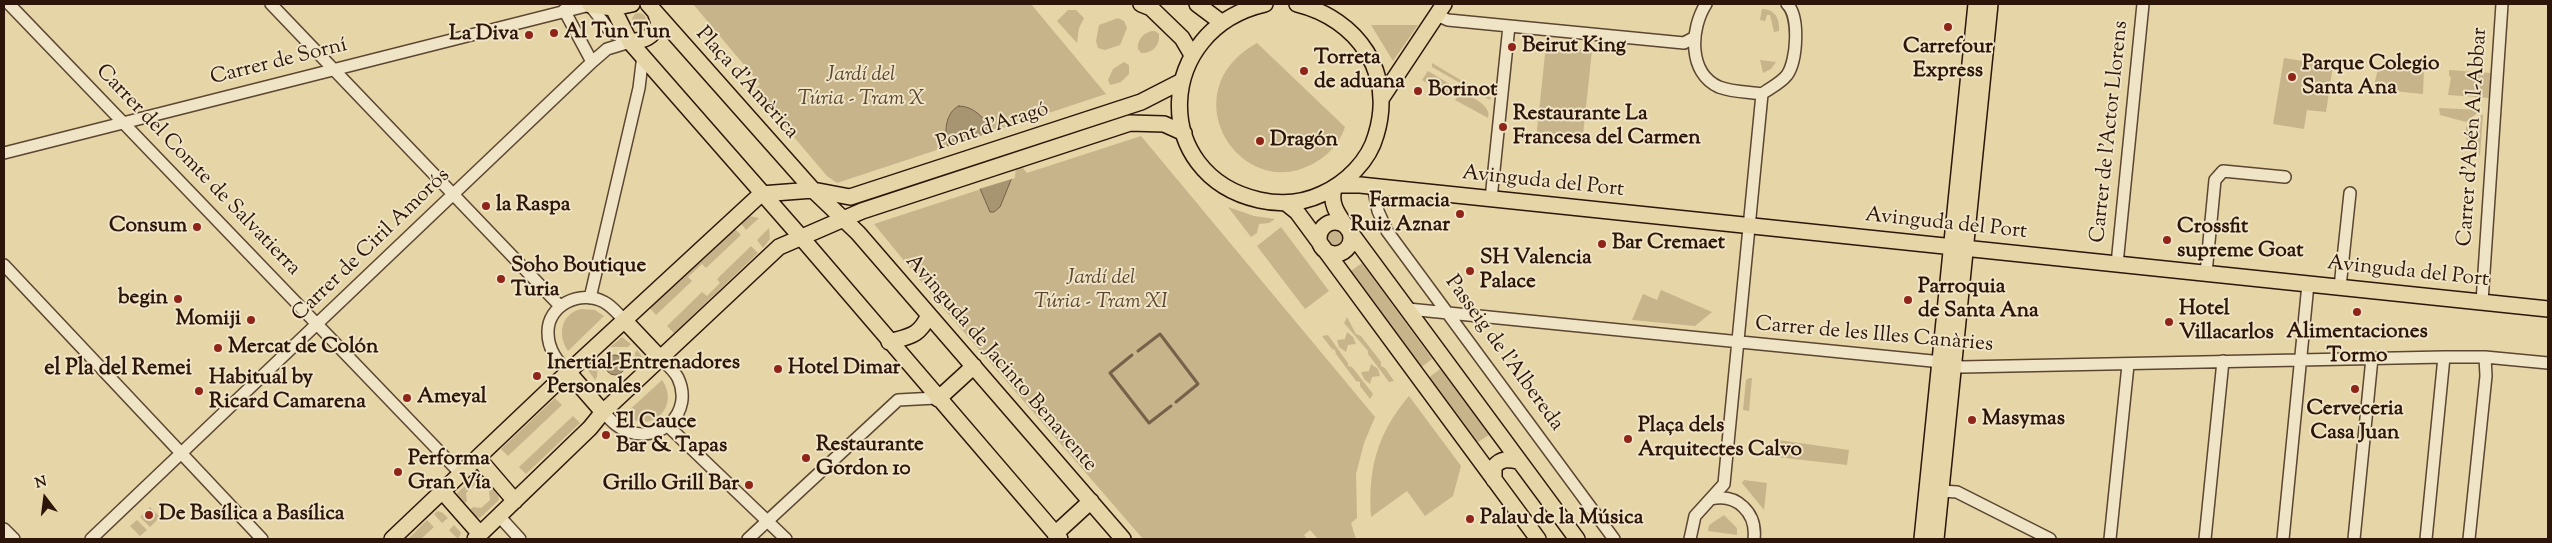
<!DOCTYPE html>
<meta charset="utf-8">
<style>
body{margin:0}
#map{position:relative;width:2552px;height:543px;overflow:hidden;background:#e6d5a6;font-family:"Sorts Mill Goudy",serif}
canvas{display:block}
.frame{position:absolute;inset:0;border:5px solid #2e150a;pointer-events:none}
.north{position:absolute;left:20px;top:473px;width:50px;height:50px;-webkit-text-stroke:4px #efe4c5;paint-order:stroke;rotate:345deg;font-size:14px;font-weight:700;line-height:20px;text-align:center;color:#2e150a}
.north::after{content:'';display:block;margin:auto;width:18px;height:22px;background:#2e150a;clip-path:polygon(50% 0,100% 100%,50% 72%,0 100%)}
</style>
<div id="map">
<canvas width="2552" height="543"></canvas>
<div class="frame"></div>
<div class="north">N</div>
</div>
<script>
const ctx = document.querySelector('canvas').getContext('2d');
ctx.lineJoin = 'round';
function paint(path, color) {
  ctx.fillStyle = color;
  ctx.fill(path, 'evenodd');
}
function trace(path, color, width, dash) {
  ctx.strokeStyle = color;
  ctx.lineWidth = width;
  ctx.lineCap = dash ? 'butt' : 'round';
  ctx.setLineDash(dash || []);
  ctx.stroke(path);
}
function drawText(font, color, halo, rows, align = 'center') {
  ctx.font = font + ' "Sorts Mill Goudy",serif';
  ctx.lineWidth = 4;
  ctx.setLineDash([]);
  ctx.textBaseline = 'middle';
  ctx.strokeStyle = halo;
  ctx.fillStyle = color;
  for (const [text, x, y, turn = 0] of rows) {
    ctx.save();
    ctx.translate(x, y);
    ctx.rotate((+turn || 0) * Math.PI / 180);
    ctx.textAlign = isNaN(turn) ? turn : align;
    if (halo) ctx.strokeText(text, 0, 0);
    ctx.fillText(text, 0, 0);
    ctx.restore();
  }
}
const green = new Path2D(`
 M 693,4 L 1031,4 L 1106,94 L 837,183 L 827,176 L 754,90 L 760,84 Z
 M 1762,9 C 1775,9 1780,19 1779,31 L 1774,32 L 1770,15 L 1767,15 L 1765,21 L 1760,20 Z
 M 1068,10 L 1076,10 L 1084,18 L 1079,28 L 1077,43 L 1057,21 Z
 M632 20a7 7 0 1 1 14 0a7 7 0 1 1-14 0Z
 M 1118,18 L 1124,21 L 1127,28 L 1120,45 L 1105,50 L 1098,48 L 1096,41 L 1099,25 Z
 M 1371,25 L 1418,25 L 1393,61 Z
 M 1155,31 L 1159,34 C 1160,46 1153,53 1141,53 L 1138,49 C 1137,39 1145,31 1155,31 Z
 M 1257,43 L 1345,127 C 1340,142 1330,154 1316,162 C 1242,207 1168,92 1257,43 Z
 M 1546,45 L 1592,50 L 1582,145 L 1536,140 Z
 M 2284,58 L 2333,66 L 2326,112 L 2307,110 L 2304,129 L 2273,124 Z
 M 1760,60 L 1776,62 L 1771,69 L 1763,73 Z
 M 1124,62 L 1129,65 L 1129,74 L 1121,82 L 1110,85 L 1108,80 L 1113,69 Z
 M 1432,63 L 1491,98 L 1490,100 L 1432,67 Z
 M 2379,65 L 2424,68 L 2423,94 L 2373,89 Z
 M 2449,70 L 2491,73 L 2490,98 L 2448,95 L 2451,77 L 2449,76 Z
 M 1428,71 L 1453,86 L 1447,95 L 1422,80 Z
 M 1461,91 C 1471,97 1492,105 1488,118 L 1455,100 Z
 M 2439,108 L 2481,110 L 2466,122 L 2440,115 Z
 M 2483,114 L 2480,156 L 2475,145 L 2467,148 L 2466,127 Z
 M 1141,136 L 1375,417 L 1364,443 L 1356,474 L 1357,518 L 1351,523 L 1356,539 L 1318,539 L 1310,530 L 1304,535 L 1307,539 L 1143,539 L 937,301 L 874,224 L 1012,179 L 1012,155 L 1027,173 Z
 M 1228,207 L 1254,216 L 1275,219 L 1269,223 L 1259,224 L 1257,233 L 1251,237 Z
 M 749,216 L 759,218 L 746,230 L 740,222 Z
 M 1281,227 L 1329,291 L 1305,309 L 1257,246 Z
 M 734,228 L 741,235 L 706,268 L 702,264 L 688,277 L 692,281 L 656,315 L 650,308 Z
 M 769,228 L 770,239 L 763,248 L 757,240 Z
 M1326 238a8 8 0 1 1 16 0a8 8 0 1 1-16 0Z
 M 751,246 L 758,253 L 674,333 L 667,326 L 702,292 L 707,296 L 720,283 L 717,279 Z
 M 1362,263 L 1432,359 L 1419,369 L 1348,273 Z
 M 1661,290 L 1712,312 L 1695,326 L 1632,320 L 1643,294 L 1657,300 Z
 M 581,309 L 595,310 L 604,316 L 568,351 C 557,335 561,314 581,309 Z
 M 1347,317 L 1356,334 L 1361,336 L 1381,362 L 1381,366 L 1385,368 L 1394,381 L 1389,382 L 1368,354 L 1368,351 L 1344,323 Z
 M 1347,332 L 1353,337 L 1356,344 L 1348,345 L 1346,352 L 1339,347 L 1337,340 L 1345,339 Z
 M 1328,335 L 1348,363 L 1348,366 L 1352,367 L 1373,394 L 1370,399 L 1360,386 L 1360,382 L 1356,381 L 1336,354 L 1335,350 L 1332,349 L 1322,336 Z
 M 622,337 L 631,344 L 628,347 L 610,347 Z
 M 637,350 L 644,359 L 634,371 L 635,353 Z
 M 598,358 L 597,377 L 595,380 L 588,370 Z
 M 1371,364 L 1378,369 L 1380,376 L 1372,377 L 1370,384 L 1364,379 L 1361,372 L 1369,371 Z
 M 1440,369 L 1489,435 L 1475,444 L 1427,379 Z
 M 1749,378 L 1752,378 L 1749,411 L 1743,410 L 1746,380 Z
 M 662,380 C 681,407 650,436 625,414 Z
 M 603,383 L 622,383 L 610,393 L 600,385 Z
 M 1409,396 L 1461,466 L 1453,496 L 1425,516 L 1407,491 L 1371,517 C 1368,468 1377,434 1409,396 Z
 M 555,398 L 562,405 L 508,456 L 501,449 Z
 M 573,416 L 580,423 L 526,474 L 519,467 Z
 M 1778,440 L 1849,450 L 1847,465 L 1776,457 Z
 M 476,476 L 481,476 L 487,483 L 484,486 L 475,485 L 466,493 L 467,501 L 463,505 L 458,499 L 457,493 Z
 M 1744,480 L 1767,483 L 1764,510 L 1742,483 Z
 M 492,488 L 498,494 L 499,500 L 480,518 L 474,516 L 469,511 L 473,507 L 481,508 L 490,500 L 489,491 Z
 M 150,507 L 160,517 L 150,527 L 140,517 Z
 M 438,511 L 443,513 L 448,518 L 442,523 L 434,514 Z
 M 1724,515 L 1737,528 L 1737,535 L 1708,531 L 1709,525 Z
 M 137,520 L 147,530 L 140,536 L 130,526 Z
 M 427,520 L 434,527 L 421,539 L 408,539 Z
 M 454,525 L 461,533 L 458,539 L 449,530 Z`);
const water = new Path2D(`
 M 959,106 C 988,106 1003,153 1013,175 L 1000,207 L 994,212 L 990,212 L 969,163 L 948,146 C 944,133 945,112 959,106 Z
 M605 365a10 10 0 1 1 20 0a10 10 0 1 1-20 0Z`);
const pier = new Path2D(`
 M 995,131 L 1014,153 L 1016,163 L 1015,178 L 979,189 L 967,165 L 946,147 Z`);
const stream = new Path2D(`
 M 1138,351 L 1160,334 L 1198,384 L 1176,402
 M 1132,355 L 1110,373 L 1149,423 L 1171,406`);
const minor = new Path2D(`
 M 9,4 L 461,474
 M 271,4 L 560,306
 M 589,4 L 610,31 L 630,42
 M 1706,4 C 1690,29 1688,73 1719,87 C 1732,92 1748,92 1762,94
 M 564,10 L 592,62
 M 1436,15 L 1448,20 L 1684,43 L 1695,37
 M 4,153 L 590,5
 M 1373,186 L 1378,211 L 1387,231 L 1614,539
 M 1491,199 L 1509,26
 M 2117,264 L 2143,4
 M 4,265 L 262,539
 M 2206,273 L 2215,180 L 2223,171 L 2285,177
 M 2340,287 L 2350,193
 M 590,298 L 639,88 L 643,55
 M 2482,302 L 2502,4
 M 1408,309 L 1932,361 L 1962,367 L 2444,357 L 2485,357 L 2548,363
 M 569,373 C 558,362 548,350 548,333 C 547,305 581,289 604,302 C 612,306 618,314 624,320
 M 603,412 C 610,419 617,428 627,431 C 661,444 694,412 678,378 C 674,370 666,364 660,358
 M 669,427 L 786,539
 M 1941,491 L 1957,492 L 2050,539
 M 1711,499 C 1737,493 1757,513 1754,539
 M 499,516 L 520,539
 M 4,529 L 14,539
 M 91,539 L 592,62 L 607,49 L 630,42
 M 748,539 L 898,400 L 936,398
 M 1690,539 L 1695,516 L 1724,484 L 1762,94 C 1770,88 1781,83 1787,75 C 1797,61 1800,16 1787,4
 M 2110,539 L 2128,365
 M 2205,539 L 2223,361
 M 2283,539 L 2308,284
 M 2354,539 L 2372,358
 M 2426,539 L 2444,357
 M 2469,539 L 2486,376 L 2485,357`);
const major = new Path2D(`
 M 611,4 L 630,42 L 800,236 L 1060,539
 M 648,4 L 813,190 L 858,233 L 1123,539
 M 1141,4 L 1151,8 L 1182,38 L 1192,55
 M 1197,4 L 1221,22
 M 1265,4 C 1155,29 1149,175 1259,200 C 1281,205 1301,204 1322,194 C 1346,183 1369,161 1376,135 C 1395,73 1358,19 1297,4
 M 590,5 L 613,8 L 632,4
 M 630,42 C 644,40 653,38 659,23 L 655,12
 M 1381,99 L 1444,4
 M 1339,185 L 1360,185 L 2548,309
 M 1334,189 C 1329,205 1340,217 1348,229 L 1577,539
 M 1287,204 L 1297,212 L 1538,539
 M1319 238a16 16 0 1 1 32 0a16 16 0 1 1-32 0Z
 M 624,320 L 660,358
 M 889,342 C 911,336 919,336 929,315
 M 569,373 L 603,412
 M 938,399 L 974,366
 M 478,458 L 515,501
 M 1494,480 L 1494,467 C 1501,458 1508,459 1519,461
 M 443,492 L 480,534
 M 1055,534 L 1091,501
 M 392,539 L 551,388 L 761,194 L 813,190 L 850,197 L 1141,102 L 1182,81
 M 475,539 L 590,428 L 603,412 L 779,247 L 862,211 L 1130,123 L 1164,124 L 1184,133
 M 1922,539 L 1976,4
 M 1936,539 L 1990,4`);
const markers = [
 [1948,27,5,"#8f2418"],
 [554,33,5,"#8f2418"],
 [529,35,5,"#8f2418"],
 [1512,47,5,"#8f2418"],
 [1304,71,5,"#8f2418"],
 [2292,77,5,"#8f2418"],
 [1418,91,5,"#8f2418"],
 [1503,127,5,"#8f2418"],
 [1260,141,5,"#8f2418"],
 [486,206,5,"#8f2418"],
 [1460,214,5,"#8f2418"],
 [197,227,5,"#8f2418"],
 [2167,240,5,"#8f2418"],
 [1602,244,5,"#8f2418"],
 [1470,271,5,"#8f2418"],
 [501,279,5,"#8f2418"],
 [178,299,5,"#8f2418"],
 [1908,300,5,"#8f2418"],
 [2357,312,5,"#8f2418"],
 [251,320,5,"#8f2418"],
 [2169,322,5,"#8f2418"],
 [218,348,5,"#8f2418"],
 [778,369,5,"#8f2418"],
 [537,376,5,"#8f2418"],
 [2355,389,5,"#8f2418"],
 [199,391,5,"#8f2418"],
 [407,398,5,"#8f2418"],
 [1972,420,5,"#8f2418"],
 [606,435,5,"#8f2418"],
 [1628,439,5,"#8f2418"],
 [806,458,5,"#8f2418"],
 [398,472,5,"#8f2418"],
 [749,485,5,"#8f2418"],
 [149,515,5,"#8f2418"],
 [1470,519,5,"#8f2418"]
];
const poiNames = [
 ["Al Tun Tun",564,33],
 ["La Diva",519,35,"right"],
 ["Beirut King",1522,47],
 ["Carrefour",1948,48,"center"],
 ["Express",1948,72,"center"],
 ["Torreta",1314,59],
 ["de aduana",1314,83],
 ["Parque Colegio",2302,65],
 ["Santa Ana",2302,89],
 ["Borinot",1428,91],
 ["Restaurante La",1513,115],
 ["Francesa del Carmen",1513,139],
 ["Dragón",1270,141],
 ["Farmacia",1450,202,"right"],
 ["Ruiz Aznar",1450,226,"right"],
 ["la Raspa",496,206],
 ["Consum",187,227,"right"],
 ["Crossfit",2177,228],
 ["supreme Goat",2177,252],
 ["Bar Cremaet",1612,244],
 ["SH Valencia",1480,259],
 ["Palace",1480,283],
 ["Soho Boutique",511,267],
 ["Turia",511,291],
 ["Parroquia",1918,288],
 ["de Santa Ana",1918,312],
 ["begin",168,299,"right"],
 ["Hotel",2179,310],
 ["Villacarlos",2179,334],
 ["Momiji",241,320,"right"],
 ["Alimentaciones",2357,333,"center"],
 ["Tormo",2357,357,"center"],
 ["Mercat de Colón",228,348],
 ["Inertial-Entrenadores",547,364],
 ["Personales",547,388],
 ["Hotel Dimar",788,369],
 ["Habitual by",209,379],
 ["Ricard Camarena",209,403],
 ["Ameyal",417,398],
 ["Cerveceria",2355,410,"center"],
 ["Casa Juan",2355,434,"center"],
 ["Masymas",1982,420],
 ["El Cauce",616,423],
 ["Bar & Tapas",616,447],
 ["Plaça dels",1638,427],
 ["Arquitectes Calvo",1638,451],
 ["Restaurante",816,446],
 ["Gordon 10",816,470],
 ["Performa",408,460],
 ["Gran Vía",408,484],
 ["Grillo Grill Bar",739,485,"right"],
 ["De Basílica a Basílica",159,515],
 ["Palau de la Música",1480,519]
];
const streetNames = [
 ["Carrer de Sorní",279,63,-14],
 ["Plaça d'Amèrica",746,84,48],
 ["Pont d'Aragó",993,128,-18],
 ["Carrer de l'Actor Llorens",2111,132,-84],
 ["Carrer d'Abén Al-Abbar",2474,137,-86],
 ["Carrer del Comte de Salvatierra",197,171,46],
 ["Avinguda del Port",1543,183,6],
 ["Avinguda del Port",1946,225,6],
 ["Carrer de Ciril Amorós",372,246,-44],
 ["Avinguda del Port",2408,273,6],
 ["Carrer de les Illes Canàries",1874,336,5],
 ["Passeig de l'Albereda",1503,354,54],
 ["Avinguda de Jacinto Benavente",1000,364,49]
];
const parkNames = [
 ["Jardí del",861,76],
 ["Túria - Tram X",861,100],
 ["Jardí del",1101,279],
 ["Túria - Tram XI",1101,303]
];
const neighbourhoodNames = [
 ["el Pla del Remei",118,370]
];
paint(green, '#c7b48b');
paint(water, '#a79471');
trace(water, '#776148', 1);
paint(pier, '#e6d5a6');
trace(stream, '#776148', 3);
trace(minor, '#5c4531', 14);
trace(major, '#2e150a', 18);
trace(minor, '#efe4c5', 11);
trace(major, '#e6d5a6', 15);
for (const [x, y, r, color] of markers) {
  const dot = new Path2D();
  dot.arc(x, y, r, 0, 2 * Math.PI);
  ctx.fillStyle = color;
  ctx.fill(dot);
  trace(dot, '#efe4c5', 2);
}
drawText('bold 21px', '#2e150a', '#efe4c5', poiNames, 'left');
drawText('21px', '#2e150a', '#efe4c5', streetNames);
drawText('italic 21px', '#5c4531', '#efe4c5', parkNames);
drawText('bold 22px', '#2e150a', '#efe4c5', neighbourhoodNames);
</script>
